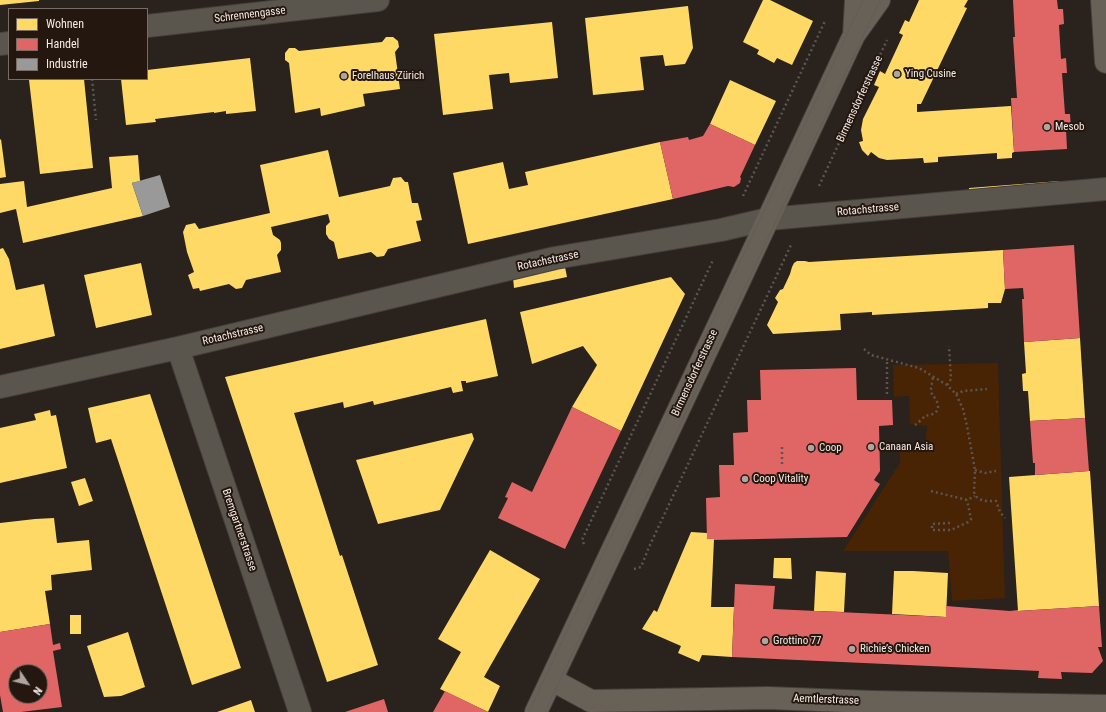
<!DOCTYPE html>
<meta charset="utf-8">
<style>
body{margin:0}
#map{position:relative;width:1106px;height:712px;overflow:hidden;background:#29221d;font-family:"Roboto Condensed",sans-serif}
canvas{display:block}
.legend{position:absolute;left:8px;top:8px;width:140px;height:72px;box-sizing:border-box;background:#24170f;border:1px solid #786c65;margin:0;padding:5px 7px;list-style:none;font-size:12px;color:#f6ece6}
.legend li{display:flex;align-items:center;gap:8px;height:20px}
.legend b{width:20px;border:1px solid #786c65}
.north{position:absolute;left:8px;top:664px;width:40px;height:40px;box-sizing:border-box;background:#24170f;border:1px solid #786c65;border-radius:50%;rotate:125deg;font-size:11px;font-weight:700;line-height:16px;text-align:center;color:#f6ece6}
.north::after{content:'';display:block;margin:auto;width:14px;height:18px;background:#aea5a0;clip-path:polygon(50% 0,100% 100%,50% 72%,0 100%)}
</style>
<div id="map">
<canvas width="1106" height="712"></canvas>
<ul class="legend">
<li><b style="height:11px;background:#ffd966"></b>Wohnen</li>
<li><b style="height:11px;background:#e06666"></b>Handel</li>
<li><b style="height:11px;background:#999"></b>Industrie</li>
</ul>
<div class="north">N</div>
</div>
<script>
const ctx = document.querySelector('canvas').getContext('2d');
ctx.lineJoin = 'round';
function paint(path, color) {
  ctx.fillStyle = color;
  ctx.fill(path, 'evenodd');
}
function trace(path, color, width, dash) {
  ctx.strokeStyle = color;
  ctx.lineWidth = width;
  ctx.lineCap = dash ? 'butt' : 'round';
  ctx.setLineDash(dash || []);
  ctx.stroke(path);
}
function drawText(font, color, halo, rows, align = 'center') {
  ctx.font = font + ' "Roboto Condensed",sans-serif';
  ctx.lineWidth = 4;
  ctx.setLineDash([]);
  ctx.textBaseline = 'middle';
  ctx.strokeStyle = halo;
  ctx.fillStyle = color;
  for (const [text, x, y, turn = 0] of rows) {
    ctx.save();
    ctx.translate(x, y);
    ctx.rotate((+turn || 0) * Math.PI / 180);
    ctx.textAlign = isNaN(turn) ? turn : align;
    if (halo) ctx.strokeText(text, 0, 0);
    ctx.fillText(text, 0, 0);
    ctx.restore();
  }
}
const green = new Path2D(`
 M 998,363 L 1005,598 L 952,601 L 948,551 L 843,551 L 900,463 L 900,451 L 925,451 L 927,426 L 910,424 L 909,396 L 894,397 L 893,365 Z`);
const homes = new Path2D(`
 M 0,0 L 39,0 L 39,1 L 0,5 Z
 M 763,0 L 770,0 L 813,21 L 792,65 L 777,58 L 774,63 L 757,54 L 759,50 L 743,42 Z
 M 919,0 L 968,0 L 964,7 L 967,8 L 921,104 L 917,104 L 917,112 L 1011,106 L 1014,152 L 1012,153 L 1012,158 L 997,159 L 997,153 L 938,157 L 938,162 L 924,163 L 923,158 L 887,160 L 879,158 L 871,152 L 868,156 L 862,150 L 859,142 L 863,141 L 861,130 L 863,119 L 879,87 L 874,85 L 880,71 L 885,74 L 903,35 L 899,33 L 905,20 L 909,22 Z
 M 688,6 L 693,48 L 685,64 L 665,66 L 663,55 L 640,57 L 644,90 L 593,95 L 585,18 Z
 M 552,22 L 558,78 L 510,83 L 509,73 L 489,75 L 493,109 L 443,115 L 434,34 Z
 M 386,37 L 393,37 L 398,41 L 399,47 L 395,52 L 400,89 L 363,94 L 365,106 L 321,116 L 320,108 L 295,113 L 289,63 L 285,60 L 285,53 L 289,48 L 295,48 L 299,51 L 382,42 Z
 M 250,58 L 256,111 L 226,114 L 226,111 L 214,113 L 214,112 L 155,119 L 156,122 L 126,125 L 121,79 L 147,79 L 147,70 Z
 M 36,79 L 84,79 L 93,168 L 40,174 L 29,80 Z
 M 730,80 L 776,101 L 755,145 L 710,124 Z
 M 1,139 L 6,177 L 0,178 L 0,140 Z
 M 660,142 L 673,199 L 468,244 L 453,173 L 503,162 L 509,189 L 528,185 L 525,172 Z
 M 328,150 L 339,197 L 390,186 L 393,178 L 401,177 L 405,182 L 408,182 L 412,203 L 418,203 L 422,220 L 416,221 L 421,241 L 388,249 L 384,256 L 377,257 L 371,252 L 338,259 L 334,242 L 329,239 L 326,234 L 326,226 L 330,222 L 328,214 L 271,227 L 273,235 L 280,240 L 281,243 L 281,250 L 277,255 L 281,272 L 246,280 L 242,288 L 236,289 L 229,284 L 200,291 L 199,288 L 193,289 L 188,275 L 194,272 L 187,252 L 183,232 L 186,225 L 195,223 L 199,229 L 270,213 L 260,165 Z
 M 138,155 L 140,181 L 132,183 L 143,216 L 23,243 L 16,209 L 0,213 L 0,184 L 24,181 L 27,207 L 112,188 L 109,157 Z
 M 1060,181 L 1060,186 L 969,193 L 969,188 Z
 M 3,248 L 9,259 L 16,290 L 44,284 L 55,336 L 0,349 L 0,249 Z
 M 1003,250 L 1005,289 L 1001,303 L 988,303 L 988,308 L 872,315 L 872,312 L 840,314 L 841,330 L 773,334 L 767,325 L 778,302 L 775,298 L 780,290 L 783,289 L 790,274 L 792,267 L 794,263 L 797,261 L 805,261 L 809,262 Z
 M 141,263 L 152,315 L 96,328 L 84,275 Z
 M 565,267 L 567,277 L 514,288 L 513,278 Z
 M 671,277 L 685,294 L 621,431 L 572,407 L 597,365 L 583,346 L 532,364 L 520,312 Z
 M 486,319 L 498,376 L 466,383 L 466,381 L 461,381 L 463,391 L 453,393 L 451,387 L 374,405 L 373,401 L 344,408 L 343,402 L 294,413 L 340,556 L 342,555 L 378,665 L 327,682 L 225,377 Z
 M 1080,338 L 1085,418 L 1030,421 L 1028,391 L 1023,391 L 1022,374 L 1026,373 L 1024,342 Z
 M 150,394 L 241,668 L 192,685 L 111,439 L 96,443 L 88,408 Z
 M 50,410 L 51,416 L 56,415 L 67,468 L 0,483 L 0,428 L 36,420 L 34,414 Z
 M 472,433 L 474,439 L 440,510 L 378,524 L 356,460 Z
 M 1089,471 L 1090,471 L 1099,606 L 1018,611 L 1009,477 Z
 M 85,478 L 93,501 L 79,506 L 71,482 Z
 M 54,518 L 57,543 L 89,540 L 92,570 L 51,575 L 52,590 L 45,591 L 50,624 L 0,632 L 0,523 L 35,519 Z
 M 691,532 L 707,533 L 707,539 L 714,539 L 711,607 L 734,607 L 732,657 L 702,655 L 699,662 L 678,653 L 681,646 L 642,629 L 654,610 L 657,612 Z
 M 490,550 L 540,579 L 484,677 L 500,686 L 488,712 L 440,689 L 461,652 L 438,639 Z
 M 774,558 L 791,558 L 792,579 L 773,578 Z
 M 816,571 L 846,573 L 844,612 L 814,611 Z
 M 894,571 L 913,571 L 948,573 L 946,617 L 892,614 Z
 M 70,615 L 81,615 L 81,634 L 70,634 Z
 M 128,632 L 145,687 L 121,696 L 104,697 L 87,646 Z
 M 251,700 L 255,712 L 217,712 Z`);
const shops = new Path2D(`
 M 1013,0 L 1057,0 L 1058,9 L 1063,9 L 1064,24 L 1059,25 L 1061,59 L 1066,58 L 1067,73 L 1062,73 L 1065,114 L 1070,114 L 1071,129 L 1066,129 L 1067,149 L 1014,152 L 1011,98 L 1017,98 L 1013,37 L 1015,37 Z
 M 710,124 L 755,145 L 740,177 L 741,178 L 740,183 L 734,187 L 728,186 L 673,199 L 660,142 L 688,137 L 689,140 L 703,136 Z
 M 1074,245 L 1080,338 L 1024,342 L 1022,299 L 1024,299 L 1023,288 L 1005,289 L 1003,250 Z
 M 856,368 L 857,400 L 892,400 L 893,425 L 879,426 L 880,471 L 874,480 L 880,484 L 847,537 L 714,540 L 714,539 L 707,539 L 706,498 L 720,497 L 719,465 L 734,465 L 733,433 L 748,432 L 747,400 L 761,400 L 760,370 Z
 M 572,407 L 621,431 L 565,549 L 498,518 L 508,498 L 505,497 L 512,482 L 532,492 Z
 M 1085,418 L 1089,471 L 1035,475 L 1035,463 L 1033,463 L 1030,421 Z
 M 735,584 L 775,586 L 773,609 L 946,617 L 946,606 L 1010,611 L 1018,610 L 1018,611 L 1099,606 L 1102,647 L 1098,647 L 1103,661 L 1092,673 L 1061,672 L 1062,679 L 1038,678 L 1039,671 L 732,657 Z
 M 50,624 L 53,645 L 60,643 L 61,649 L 53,651 L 62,707 L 21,712 L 3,712 L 0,695 L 0,632 ZM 16,672 L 40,672 L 40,696 L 16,696 Z
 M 445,691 L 488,712 L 433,712 Z
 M 384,699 L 388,712 L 345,712 Z`);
const industry = new Path2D(`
 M 160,175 L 170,207 L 143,216 L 132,183 Z`);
const path = new Path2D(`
 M 92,79 L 96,120
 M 819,186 L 887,40
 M 743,196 L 825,21
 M 864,349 L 871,355 L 919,368 L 947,385 L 956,394 L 963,409 L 967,426 L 975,470 L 974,492 C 977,502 987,501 996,501 L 1000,512 L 1005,518
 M 947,385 L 951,379 L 949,346
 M 887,394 L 887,360
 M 956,394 L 963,391 L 987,389
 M 915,425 C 918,423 922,419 925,416 C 928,415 932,415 935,413 C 941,408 937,399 932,395 L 931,388 L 933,377
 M 782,447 L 782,467
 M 975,470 L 985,473 L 996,471
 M 931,491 L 967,500 L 975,496
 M 950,523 L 932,524 L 932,530 L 951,530 L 968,522 L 971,519 L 967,500
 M 584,544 L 582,540 L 713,260
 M 634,569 L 641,567 L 649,547 L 791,245`);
const street = new Path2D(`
 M 147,26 L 378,0
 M 0,44 L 9,43
 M 178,348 L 300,712
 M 0,387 L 178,348 L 555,258 L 721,230 L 768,219 L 1106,189`);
const secondary = new Path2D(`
 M 1102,0 L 1106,62
 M 854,35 L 856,0
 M 552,680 L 591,701 L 768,698 L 872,702 L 1106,706
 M 536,712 L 728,305 L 854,35 L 879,0`);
const tram = new Path2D(`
 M 529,712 L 863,0
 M 545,712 L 880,0`);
const markers = [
 [897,74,4,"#aea5a0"],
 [344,76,4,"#aea5a0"],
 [1047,127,4,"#aea5a0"],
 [871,447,4,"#aea5a0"],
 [811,448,4,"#aea5a0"],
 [745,479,4,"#aea5a0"],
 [765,641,4,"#aea5a0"],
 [852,649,4,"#aea5a0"]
];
const streetNames = [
 ["Schrennengasse",250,15,-7],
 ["Birmensdorferstrasse",860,99,-65],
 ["Rotachstrasse",868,210,-5],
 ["Rotachstrasse",548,261,-12],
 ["Rotachstrasse",233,335,-13],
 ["Birmensdorferstrasse",695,373,-65],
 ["Bremgartnerstrasse",239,530,71],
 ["Aemtlerstrasse",826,700,2]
];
const poiNames = [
 ["Ying Cusine",905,74],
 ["Forelhaus Zürich",352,76],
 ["Mesob",1055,127],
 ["Canaan Asia",879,447],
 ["Coop",819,448],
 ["Coop Vitality",753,479],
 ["Grottino 77",773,641],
 ["Richie’s Chicken",860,649]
];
paint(green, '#482304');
paint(homes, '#ffd966');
paint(shops, '#e06666');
paint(industry, '#999');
trace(street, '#453e3a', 24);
trace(secondary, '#453e3a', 24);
trace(path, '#5b5650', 2.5, [2, 3]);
trace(street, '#5b564d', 22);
trace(secondary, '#686157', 22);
trace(tram, '#615c55', 1);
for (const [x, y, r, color] of markers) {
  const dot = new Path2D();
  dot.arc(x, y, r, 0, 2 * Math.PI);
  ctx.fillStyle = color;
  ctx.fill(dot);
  trace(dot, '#24170f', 1.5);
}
drawText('11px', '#f6ece6', '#24170f', streetNames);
drawText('11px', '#f6ece6', '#24170f', poiNames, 'left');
</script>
